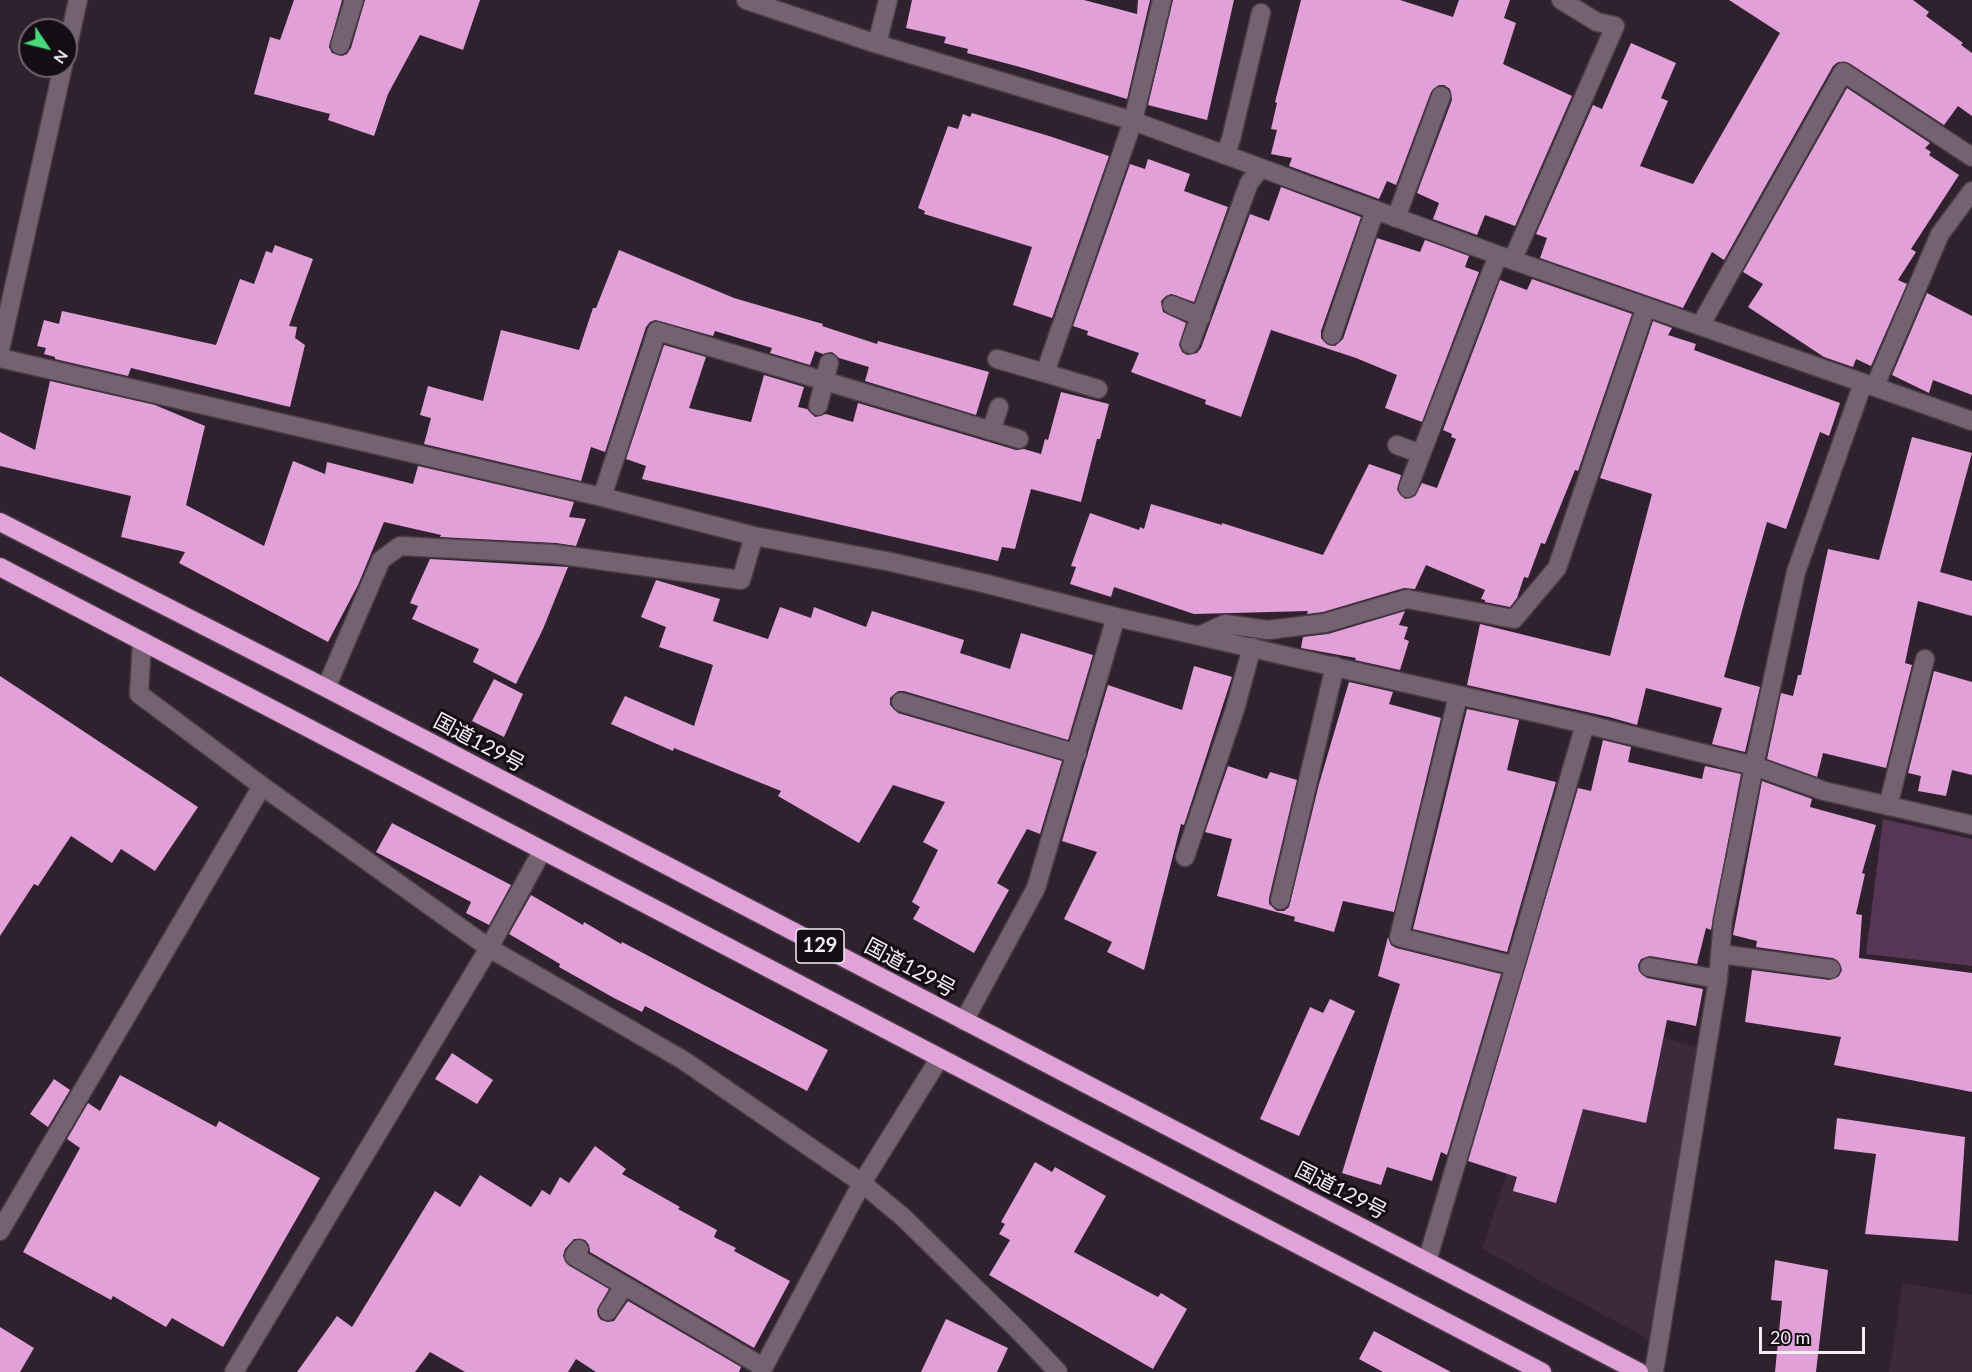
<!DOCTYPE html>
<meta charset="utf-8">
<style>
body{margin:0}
#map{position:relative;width:1972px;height:1372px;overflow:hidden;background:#30212e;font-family:Lato,sans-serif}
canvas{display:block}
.north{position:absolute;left:18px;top:18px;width:60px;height:60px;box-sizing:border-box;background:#140d13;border:2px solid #6e666d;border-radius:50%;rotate:125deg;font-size:16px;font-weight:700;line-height:24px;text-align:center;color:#f6ecf4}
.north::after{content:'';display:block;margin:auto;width:21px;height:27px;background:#48d779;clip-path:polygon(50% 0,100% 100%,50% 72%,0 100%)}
.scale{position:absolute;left:1759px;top:1327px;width:106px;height:27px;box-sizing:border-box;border:3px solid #f6ecf4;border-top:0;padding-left:8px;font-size:18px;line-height:21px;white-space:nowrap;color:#f6ecf4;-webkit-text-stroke:4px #140d13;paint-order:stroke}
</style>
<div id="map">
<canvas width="1972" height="1372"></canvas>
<div class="north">N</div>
<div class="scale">20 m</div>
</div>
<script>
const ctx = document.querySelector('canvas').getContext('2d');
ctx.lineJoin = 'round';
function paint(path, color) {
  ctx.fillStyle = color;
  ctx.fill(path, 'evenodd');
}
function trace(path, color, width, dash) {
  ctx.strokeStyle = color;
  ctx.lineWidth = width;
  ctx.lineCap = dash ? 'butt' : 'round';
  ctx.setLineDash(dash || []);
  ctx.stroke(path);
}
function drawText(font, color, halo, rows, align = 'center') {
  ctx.font = font + ' Lato,"Noto Sans JP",sans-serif';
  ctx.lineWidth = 6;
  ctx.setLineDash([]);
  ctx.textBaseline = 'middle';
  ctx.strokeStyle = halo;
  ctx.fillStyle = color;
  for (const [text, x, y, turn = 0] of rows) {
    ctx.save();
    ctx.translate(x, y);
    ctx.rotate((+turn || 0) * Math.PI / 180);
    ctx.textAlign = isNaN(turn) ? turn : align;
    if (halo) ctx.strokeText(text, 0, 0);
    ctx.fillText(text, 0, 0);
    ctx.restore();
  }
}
const built = new Path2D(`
 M 1567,1010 L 1700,1048 L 1652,1341 L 1482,1249 L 1544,1060 Z
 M 1903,1283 L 1972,1295 L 1972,1372 L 1889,1372 Z`);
const green = new Path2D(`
 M 1883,819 L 1972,839 L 1972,966 L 1866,954 Z`);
const building = new Path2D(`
 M 294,0 L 342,0 L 329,47 L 332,53 L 342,56 L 347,54 L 351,48 L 365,0 L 480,0 L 463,50 L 420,35 L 388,94 L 374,136 L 328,120 L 330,114 L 254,94 L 270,37 L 280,40 Z
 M 912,0 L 1084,0 L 1137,14 L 1138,0 L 1150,0 L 1127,99 L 1020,67 L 967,53 L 968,49 L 944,43 L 946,37 L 906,28 Z
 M 1173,0 L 1234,0 L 1207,120 L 1148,105 Z
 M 1301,0 L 1400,0 L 1453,17 L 1459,0 L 1510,0 L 1504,18 L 1516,23 L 1503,64 L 1572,96 L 1515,226 L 1485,215 L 1477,235 L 1433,219 L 1439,203 L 1417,193 L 1452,100 L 1450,89 L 1444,85 L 1439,85 L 1431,92 L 1396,185 L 1387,181 L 1379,199 L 1289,166 L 1292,158 L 1271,154 L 1277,130 L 1271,129 L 1277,103 L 1275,102 Z
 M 1729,0 L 1913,0 L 1929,12 L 1926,16 L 1963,43 L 1961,45 L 1972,53 L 1972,116 L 1958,106 L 1944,125 L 1849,63 L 1838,62 L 1833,66 L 1724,260 L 1712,252 L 1683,308 L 1540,258 L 1547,238 L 1536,234 L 1593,105 L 1602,109 L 1631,43 L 1676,63 L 1661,98 L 1668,101 L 1640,166 L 1693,184 L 1780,33 Z
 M 1847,88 L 1930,143 L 1925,148 L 1931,152 L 1929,155 L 1959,175 L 1911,249 L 1916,252 L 1898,280 L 1907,284 L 1871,366 L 1856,359 L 1853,367 L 1824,357 L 1748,307 L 1763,284 L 1743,272 Z
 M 972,113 L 1049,136 L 1109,156 L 1052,318 L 1013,305 L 1032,247 L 924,214 L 925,211 L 918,208 L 948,126 L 958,129 L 963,114 L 970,117 Z
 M 1148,159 L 1190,174 L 1184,191 L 1228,207 L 1194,302 L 1171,294 L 1166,296 L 1161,301 L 1163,312 L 1186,323 L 1179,345 L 1182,352 L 1187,355 L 1197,353 L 1201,348 L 1250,214 L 1269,221 L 1281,187 L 1361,217 L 1321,331 L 1321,338 L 1328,345 L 1335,346 L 1343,339 L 1377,238 L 1420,252 L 1425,240 L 1469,256 L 1465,267 L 1479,272 L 1422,422 L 1385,408 L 1397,375 L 1356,358 L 1271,330 L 1241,417 L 1205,404 L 1206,400 L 1131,372 L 1139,353 L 1087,335 L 1088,331 L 1073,326 L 1130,164 L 1145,169 Z
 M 275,245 L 313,259 L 289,326 L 297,327 L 295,338 L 305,345 L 290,407 L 131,368 L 128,376 L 55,359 L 55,357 L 44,354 L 46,348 L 37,346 L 44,320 L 59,324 L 62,311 L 216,345 L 240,279 L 254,284 L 266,251 L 272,253 Z
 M 619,250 L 734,298 L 823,324 L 822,326 L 877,344 L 878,341 L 989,372 L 976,415 L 865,381 L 869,367 L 839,358 L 832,352 L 823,354 L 815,351 L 810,365 L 770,353 L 772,348 L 715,331 L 713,336 L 655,320 L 650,322 L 646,327 L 605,452 L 591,447 L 581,481 L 424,444 L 431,418 L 420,415 L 428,386 L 483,401 L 501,330 L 579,350 L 593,308 L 596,308 Z
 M 1532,279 L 1632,314 L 1578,471 L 1575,470 L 1545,544 L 1541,543 L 1528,578 L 1524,577 L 1517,598 L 1510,607 L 1485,602 L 1485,600 L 1481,599 L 1485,590 L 1426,565 L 1415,589 L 1404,588 L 1323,612 L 1307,614 L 1308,611 L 1194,614 L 1114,587 L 1111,597 L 1070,584 L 1076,567 L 1071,566 L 1090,513 L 1139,530 L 1140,527 L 1144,529 L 1151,504 L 1222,525 L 1222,523 L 1323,555 L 1369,464 L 1401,475 L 1397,490 L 1405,499 L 1415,496 L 1422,483 L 1437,488 L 1456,439 L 1451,437 L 1452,434 L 1443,430 L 1500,280 L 1527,290 Z
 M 1927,293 L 1972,316 L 1972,395 L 1933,380 L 1929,393 L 1892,375 Z
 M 1653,321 L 1672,328 L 1668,335 L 1696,344 L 1694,350 L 1840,403 L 1829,436 L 1820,432 L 1786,529 L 1767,522 L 1746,596 L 1724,677 L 1760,687 L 1745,752 L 1712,744 L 1722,708 L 1646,688 L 1637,725 L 1609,717 L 1467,685 L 1480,624 L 1610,656 L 1652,494 L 1600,478 Z
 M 664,345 L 706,357 L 689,408 L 751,422 L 764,375 L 804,387 L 798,407 L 807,409 L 815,417 L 826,414 L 853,422 L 858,403 L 1016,450 L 1024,449 L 1041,454 L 1045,439 L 1048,440 L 1061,392 L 1109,404 L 1100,439 L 1097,439 L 1081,502 L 1031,489 L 1015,549 L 1002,547 L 998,561 L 642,479 L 646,466 L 626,459 Z
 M 50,381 L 155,405 L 205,426 L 186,505 L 264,546 L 293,461 L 325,474 L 327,462 L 413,484 L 418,466 L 574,502 L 569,517 L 586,519 L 576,546 L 556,543 L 440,537 L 441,535 L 384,522 L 358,585 L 328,642 L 179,563 L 185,552 L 121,537 L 131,496 L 0,466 L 0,432 L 35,450 Z
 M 1912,437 L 1972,453 L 1940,572 L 1972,581 L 1972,616 L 1918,601 L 1905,663 L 1912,665 L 1886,768 L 1823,753 L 1817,777 L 1767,759 L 1781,693 L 1793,696 L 1798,675 L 1801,675 L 1828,549 L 1879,560 Z
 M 430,559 L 568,567 L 543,629 L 516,684 L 473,662 L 479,649 L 412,619 L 418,606 L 410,603 Z
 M 656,580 L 720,599 L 713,621 L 768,639 L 780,607 L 811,618 L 814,607 L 866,627 L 872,611 L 964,640 L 960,653 L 1010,669 L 1021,633 L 1093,655 L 1068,740 L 904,691 L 898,691 L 890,698 L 890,705 L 898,713 L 1062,761 L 1040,834 L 1027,829 L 997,883 L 1009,890 L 974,953 L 913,919 L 920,907 L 912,902 L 938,850 L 923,842 L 945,802 L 893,785 L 859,843 L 778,796 L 781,791 L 674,748 L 673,751 L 611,724 L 625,696 L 694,726 L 713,665 L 659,647 L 666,627 L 641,617 Z
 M 1405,611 L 1399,625 L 1408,627 L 1404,639 L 1409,641 L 1400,670 L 1355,660 L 1356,658 L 1301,648 L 1303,637 L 1328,634 Z
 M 1194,666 L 1232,677 L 1184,825 L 1181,824 L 1144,970 L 1107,952 L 1112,942 L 1064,919 L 1097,852 L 1062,841 L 1108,685 L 1182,710 Z
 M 1934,671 L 1972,682 L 1972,775 L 1952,770 L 1946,796 L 1918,791 L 1921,776 L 1908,773 Z
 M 0,676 L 198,807 L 155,871 L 121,849 L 112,863 L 71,836 L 38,886 L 34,884 L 0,936 Z
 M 494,679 L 523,694 L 504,737 L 472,721 Z
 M 1349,682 L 1393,692 L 1389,704 L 1441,718 L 1394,912 L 1343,901 L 1334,932 L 1294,921 L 1295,917 L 1217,896 L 1232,839 L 1205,832 L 1228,766 L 1267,779 L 1270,772 L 1297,780 L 1269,898 L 1269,904 L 1277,911 L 1284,911 L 1289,907 L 1319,784 Z
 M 1467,709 L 1519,720 L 1507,770 L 1556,782 L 1507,952 L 1413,929 Z
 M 1603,740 L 1631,747 L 1628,762 L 1702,779 L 1705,766 L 1741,774 L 1711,930 L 1706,928 L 1697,964 L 1650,956 L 1641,959 L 1638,965 L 1639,971 L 1647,978 L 1703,989 L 1696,1026 L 1667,1020 L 1646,1123 L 1583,1109 L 1556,1203 L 1513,1191 L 1517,1177 L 1468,1161 L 1578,788 L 1591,791 Z
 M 1762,781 L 1812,799 L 1810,807 L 1876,825 L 1862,873 L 1865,874 L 1856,914 L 1862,915 L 1859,958 L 1972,973 L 1972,1092 L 1834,1065 L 1841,1037 L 1745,1022 L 1752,970 L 1829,980 L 1839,976 L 1842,970 L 1838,961 L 1833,958 L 1756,947 L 1757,941 L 1733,935 Z
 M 392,823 L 511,885 L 489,925 L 466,913 L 471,902 L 376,852 Z
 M 531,895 L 583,925 L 584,922 L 621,944 L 622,942 L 828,1050 L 807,1091 L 645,1006 L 642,1012 L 614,998 L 559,967 L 560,964 L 509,934 Z
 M 1388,937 L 1391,945 L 1396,948 L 1501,974 L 1447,1155 L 1441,1152 L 1432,1181 L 1387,1167 L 1381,1185 L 1342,1173 L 1400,984 L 1378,976 Z
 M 1330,999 L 1355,1011 L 1299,1136 L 1260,1119 L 1310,1007 L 1323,1013 Z
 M 452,1053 L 493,1080 L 477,1104 L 435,1079 Z
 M 120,1075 L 216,1127 L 219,1121 L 320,1178 L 223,1347 L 172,1318 L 166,1327 L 113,1296 L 111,1300 L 23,1252 L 80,1148 L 67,1139 L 88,1103 L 100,1111 Z
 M 54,1079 L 70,1090 L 48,1127 L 30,1114 Z
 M 1837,1118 L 1965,1137 L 1958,1241 L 1865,1234 L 1876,1154 L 1834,1149 Z
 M 595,1146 L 626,1169 L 622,1174 L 680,1207 L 678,1209 L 717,1230 L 714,1237 L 736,1248 L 734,1251 L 790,1281 L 754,1348 L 590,1252 L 589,1245 L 585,1240 L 574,1239 L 565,1249 L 563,1256 L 568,1265 L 609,1289 L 597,1310 L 598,1316 L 601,1320 L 608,1322 L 614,1321 L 628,1301 L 741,1367 L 739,1372 L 596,1372 L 576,1359 L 568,1372 L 465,1372 L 430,1352 L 415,1372 L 297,1372 L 337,1316 L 352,1327 L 435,1191 L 460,1207 L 480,1175 L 531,1207 L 542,1190 L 550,1195 L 560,1177 L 569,1183 Z
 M 1035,1162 L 1052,1172 L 1055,1167 L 1106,1196 L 1074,1252 L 1158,1297 L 1161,1293 L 1187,1309 L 1153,1369 L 989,1275 L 1010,1240 L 999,1234 L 1005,1224 L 1001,1222 Z
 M 1775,1260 L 1828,1270 L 1816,1372 L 1775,1372 L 1782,1301 L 1771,1300 Z
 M 946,1319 L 1008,1348 L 997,1372 L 921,1372 Z
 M 0,1327 L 34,1348 L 20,1372 L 0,1372 Z
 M 1374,1331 L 1451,1372 L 1383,1372 L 1359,1359 Z`);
const minor = new Path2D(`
 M 746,0 L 877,44 L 1133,121 L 1498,255 L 1972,421
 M 877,44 L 888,0
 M 340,45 L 354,0
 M 66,54 L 78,0
 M 1225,155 L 1231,139 L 1261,13
 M 1396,218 L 1441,96
 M 1513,259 L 1615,26 L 1597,22 L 1561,0
 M 1172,305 L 1201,317
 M 1700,326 L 1843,72 L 1972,157
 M 1332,335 L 1375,210
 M 1190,344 L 1249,183 L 1261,168
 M 0,350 L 63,66
 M 0,358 L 602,497 L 754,536 L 891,562 L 987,584 L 1116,617 L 1585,724 L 1754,766 L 1824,791 L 1972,825
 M 997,359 L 1045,373 L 1133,121 L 1162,0
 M 1045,373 L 1098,389
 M 1875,386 L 1940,234 L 1972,191
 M 818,406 L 829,363
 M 991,431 L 999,407
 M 1397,445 L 1421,454
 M 1408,488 L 1498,255
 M 602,497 L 657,331 L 1019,439
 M 1201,635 L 1225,624 L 1268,630 L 1325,623 L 1407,599 L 1514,619 L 1557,568 L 1646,307
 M 142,641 L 139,694 L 262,786 L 489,948 L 683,1060 L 862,1183 L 904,1218 L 1019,1331 L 1058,1372
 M 326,688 L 381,560 L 400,546 L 555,554 L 741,580 L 754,536
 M 1458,696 L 1399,937 L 1515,966
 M 901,702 L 1077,754
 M 1888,806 L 1925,659
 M 1185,857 L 1235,709 L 1252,647
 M 1280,900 L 1335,666
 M 1721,954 L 1831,969
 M 1649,967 L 1718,979
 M 964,1021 L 1036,888 L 1116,617
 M 0,1231 L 262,786
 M 579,1249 L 574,1256 L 763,1367
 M 1427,1261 L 1515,966 L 1585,724
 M 608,1311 L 624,1286
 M 234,1372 L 489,948 L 542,851
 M 761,1372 L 862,1183 L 939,1059
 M 1654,1372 L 1718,979 L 1723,920 L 1754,766 L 1796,572 L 1863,383`);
const highway = new Path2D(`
 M 0,522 L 326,688 L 1639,1372
 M 0,567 L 1542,1372`);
const shields = [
 [820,946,48]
];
const shieldNames = [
 ["129",820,946]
];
const streetNames = [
 ["国道129号",479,743,28],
 ["国道129号",910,968,28],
 ["国道129号",1341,1191,27]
];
paint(built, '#3d293b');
paint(green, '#573554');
paint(building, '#e1a0d8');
trace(minor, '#493c47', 21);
trace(highway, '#493c47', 21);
trace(minor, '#746271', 18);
trace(highway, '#e0a2d8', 18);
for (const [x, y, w] of shields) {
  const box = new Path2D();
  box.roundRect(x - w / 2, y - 17, w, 34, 4.5);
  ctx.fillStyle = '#140d13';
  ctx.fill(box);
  trace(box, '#f6ecf4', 1.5);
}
drawText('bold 20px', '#f6ecf4', null, shieldNames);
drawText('21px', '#f6ecf4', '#140d13', streetNames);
</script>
